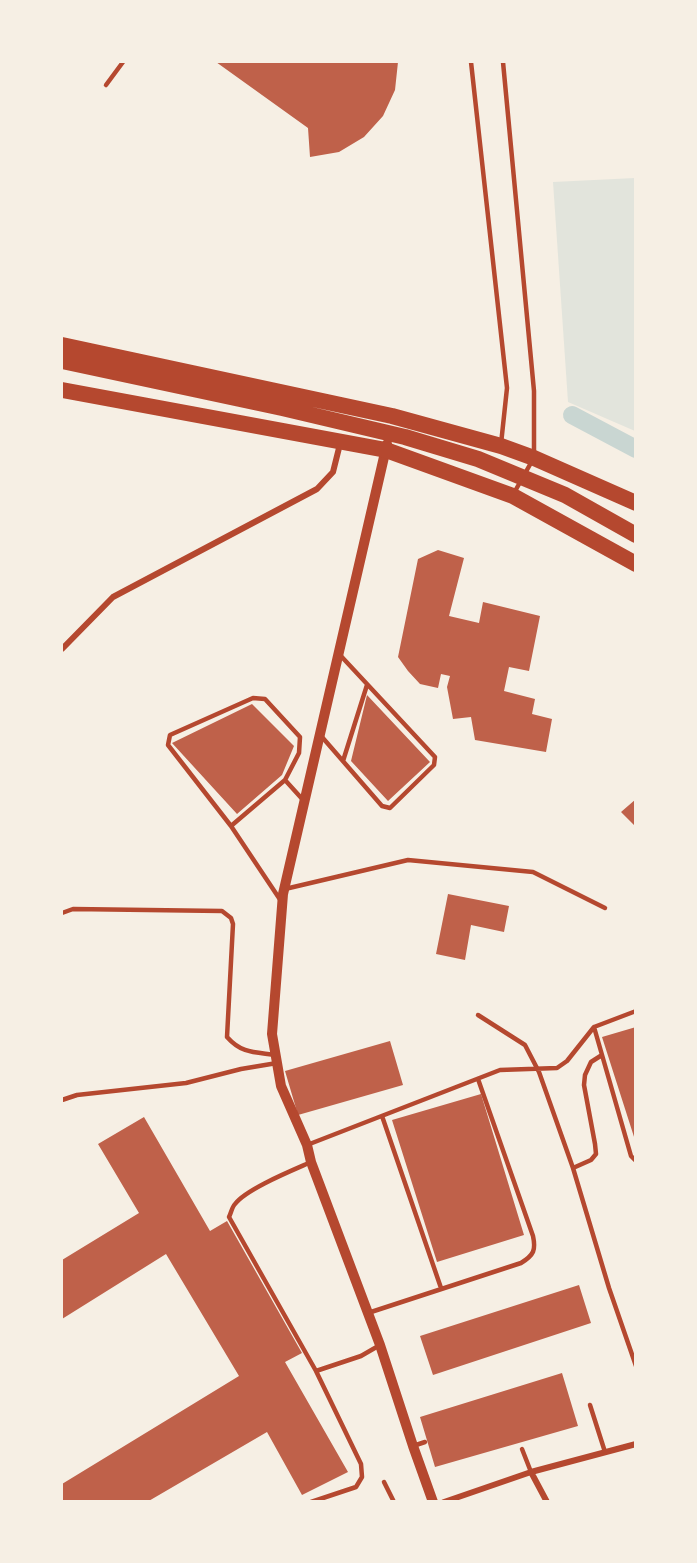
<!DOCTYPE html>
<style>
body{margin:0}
#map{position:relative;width:697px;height:1563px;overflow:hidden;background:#f6efe4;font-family:"Source Sans 3",sans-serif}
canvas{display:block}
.frame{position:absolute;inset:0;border:63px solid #f6efe4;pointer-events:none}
</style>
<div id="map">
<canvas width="697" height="1563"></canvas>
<div class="frame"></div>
</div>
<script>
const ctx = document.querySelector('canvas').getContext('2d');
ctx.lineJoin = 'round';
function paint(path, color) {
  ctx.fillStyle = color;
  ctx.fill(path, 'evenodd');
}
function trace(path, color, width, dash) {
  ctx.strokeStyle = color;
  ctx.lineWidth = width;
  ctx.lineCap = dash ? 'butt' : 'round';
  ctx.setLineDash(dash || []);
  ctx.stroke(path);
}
const green = new Path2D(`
 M 635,178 L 636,178 L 635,431 L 568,402 L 553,182 Z`);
const canal = new Path2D(`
 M 572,415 L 636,449`);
const building = new Path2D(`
 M 216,62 L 398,62 L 395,90 L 383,116 L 364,137 L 339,152 L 310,157 L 308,128 Z
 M 438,550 L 464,558 L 449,616 L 479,623 L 483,602 L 540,616 L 529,671 L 509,667 L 504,691 L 535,699 L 532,714 L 552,719 L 546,752 L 475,740 L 471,717 L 453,719 L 447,687 L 450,676 L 441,674 L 438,688 L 420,684 L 408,671 L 398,657 L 418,559 Z
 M 367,695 L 430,762 L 388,801 L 351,761 Z
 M 252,704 L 294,746 L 282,775 L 237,814 L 172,743 Z
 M 636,799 L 636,827 L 621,812 Z
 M 448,894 L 509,906 L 504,932 L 471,925 L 465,960 L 436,954 Z
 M 636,1027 L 636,1140 L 635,1140 L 602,1037 Z
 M 390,1041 L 403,1085 L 298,1115 L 285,1071 Z
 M 481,1094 L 524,1235 L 437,1262 L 392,1120 Z
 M 144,1117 L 210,1231 L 227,1221 L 302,1353 L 285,1362 L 348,1472 L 302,1495 L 267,1432 L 147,1502 L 62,1502 L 62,1484 L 239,1376 L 166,1254 L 62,1319 L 62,1260 L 139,1213 L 98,1144 Z
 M 579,1285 L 591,1323 L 433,1375 L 420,1336 Z
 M 562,1373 L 578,1426 L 435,1467 L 420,1417 Z`);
const service = new Path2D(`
 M 471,62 L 507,388 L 501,444
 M 503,62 L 534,391 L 534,453
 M 106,85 L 123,62
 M 514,493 L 532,461
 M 322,737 L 382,806 L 390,808 L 434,765 L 435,757 L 340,655
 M 343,761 L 367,685
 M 285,780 L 304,801
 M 231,826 L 285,780 L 299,753 L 300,737 L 265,699 L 253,698 L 170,735 L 168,745 L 231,826 L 281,901
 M 285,889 L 408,860 L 533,872 L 605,908
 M 62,913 L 73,909 L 222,911 L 231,918 L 233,924 L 227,1037 C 242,1054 255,1052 276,1055
 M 478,1015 L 525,1045 L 539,1072 L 573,1168 L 609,1288 L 636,1366
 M 594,1027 L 631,1156 L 636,1161
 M 62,1100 L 77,1095 L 186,1083 L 241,1069 L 277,1063
 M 382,1116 L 441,1288
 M 307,1145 L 500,1070 L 557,1068 L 567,1061 L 594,1027 L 636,1011
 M 311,1162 C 293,1170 246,1189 235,1204 C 232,1207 231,1213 229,1217 L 316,1371 L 361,1356 L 380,1345
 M 573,1168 L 591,1160 L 596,1154 L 595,1144 L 584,1085 L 585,1075 L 591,1062 L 602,1055
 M 368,1313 L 521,1263 C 534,1255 536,1250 533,1236 L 478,1079
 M 590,1405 L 605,1452
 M 413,1446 L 425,1442
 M 522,1449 L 531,1472
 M 384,1482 L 394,1502
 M 311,1502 L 356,1487 L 362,1477 L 361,1464 L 316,1371`);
const minor = new Path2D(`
 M 62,649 L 113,597 L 317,489 L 333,472 L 340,444
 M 531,1472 L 547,1502
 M 444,1502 L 531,1472 L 636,1444`);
const tertiary = new Path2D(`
 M 387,444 L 283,894 L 272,1034 L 281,1086 L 307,1145 L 311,1162 L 380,1345 L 413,1446 L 433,1502`);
const trunk = new Path2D(`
 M 62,345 L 392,416 L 501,446 L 534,458 L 636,503
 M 62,361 L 282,408 L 405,437 L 478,459 L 565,495 L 636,535
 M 62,390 L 386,450 L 513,496 L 636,564`);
paint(green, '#e2e4dc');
trace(canal, '#c9d6d2', 18);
paint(building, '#bf614a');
trace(service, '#b5482f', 4.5);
trace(minor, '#b5482f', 6);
trace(tertiary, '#b5482f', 10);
trace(trunk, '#b5482f', 16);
</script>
